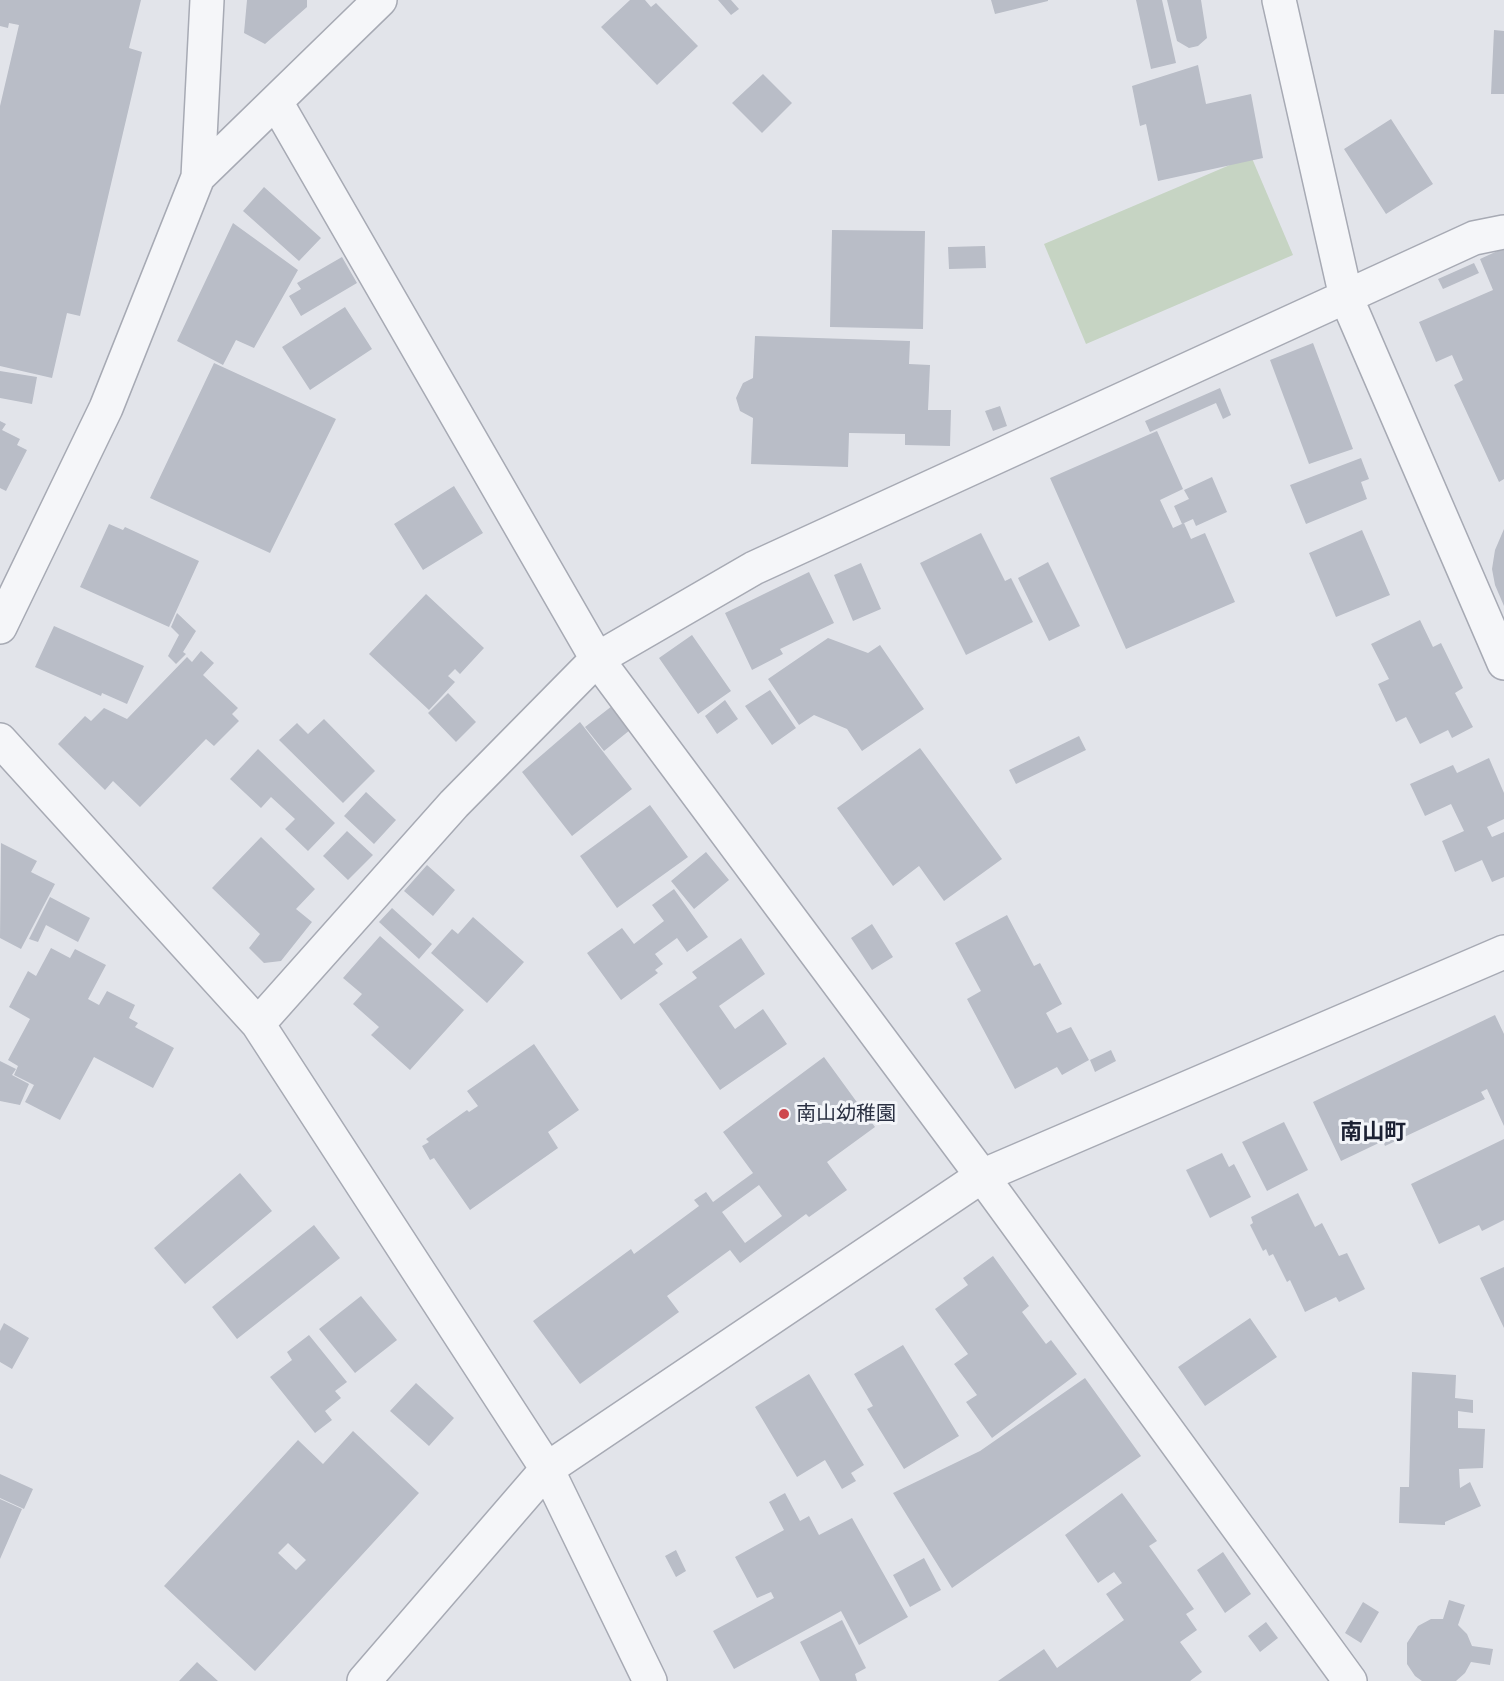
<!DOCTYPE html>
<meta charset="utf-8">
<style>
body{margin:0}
canvas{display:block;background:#e2e4ea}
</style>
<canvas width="1504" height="1681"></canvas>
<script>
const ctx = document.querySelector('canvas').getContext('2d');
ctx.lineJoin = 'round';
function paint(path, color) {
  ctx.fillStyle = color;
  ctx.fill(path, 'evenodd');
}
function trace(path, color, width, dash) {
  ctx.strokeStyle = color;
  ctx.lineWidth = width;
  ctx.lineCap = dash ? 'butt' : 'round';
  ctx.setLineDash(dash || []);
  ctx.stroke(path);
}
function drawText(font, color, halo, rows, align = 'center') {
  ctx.font = font + ' Manrope,"Noto Sans JP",sans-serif';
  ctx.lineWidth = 6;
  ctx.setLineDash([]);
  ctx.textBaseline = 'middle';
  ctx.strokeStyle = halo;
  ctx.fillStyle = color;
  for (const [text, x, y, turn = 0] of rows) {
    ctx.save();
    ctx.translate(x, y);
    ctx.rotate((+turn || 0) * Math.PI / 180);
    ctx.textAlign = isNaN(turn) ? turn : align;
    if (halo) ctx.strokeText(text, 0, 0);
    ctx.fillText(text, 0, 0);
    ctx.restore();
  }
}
const green = new Path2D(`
 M 1251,156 L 1293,255 L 1086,344 L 1044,244 Z`);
const building = new Path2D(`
 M 0,0 L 141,0 L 129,48 L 142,52 L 80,316 L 67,313 L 52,378 L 0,366 L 0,106 L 19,25 L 9,23 L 8,28 L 0,26 Z
 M 247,0 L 307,0 L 307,7 L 265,44 L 244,33 Z
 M 630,0 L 645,0 L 651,7 L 656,3 L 698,46 L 657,85 L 601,27 Z
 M 718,0 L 731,0 L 739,9 L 731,15 Z
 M 991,0 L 1048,0 L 1048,1 L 995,14 Z
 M 1136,0 L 1162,0 L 1176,63 L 1151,69 Z
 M 1167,0 L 1201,0 L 1207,38 L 1198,46 L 1189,48 L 1177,41 Z
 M 1494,30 L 1504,31 L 1504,94 L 1491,94 Z
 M 1198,65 L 1206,104 L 1251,94 L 1263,158 L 1158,181 L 1146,124 L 1140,126 L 1132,86 Z
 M 763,74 L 792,103 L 762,133 L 732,103 Z
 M 1391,119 L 1433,184 L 1386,214 L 1344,149 Z
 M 264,187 L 321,238 L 299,261 L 243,211 Z
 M 233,223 L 298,270 L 254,348 L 236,340 L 223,365 L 177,341 Z
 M 832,230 L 925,231 L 923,329 L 830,327 Z
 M 985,246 L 986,268 L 949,269 L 948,247 Z
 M 1504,248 L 1504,479 L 1499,482 L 1454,385 L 1463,380 L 1452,355 L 1436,362 L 1419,322 L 1493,290 L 1480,259 Z
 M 342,257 L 357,283 L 301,316 L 289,296 L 301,289 L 297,283 Z
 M 1474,263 L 1479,273 L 1443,289 L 1438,279 Z
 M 345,307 L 372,349 L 310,390 L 282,347 Z
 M 755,336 L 910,341 L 909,364 L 930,365 L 928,410 L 951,410 L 950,446 L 905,445 L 905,434 L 849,433 L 848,467 L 751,464 L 753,418 L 740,411 L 736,398 L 743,383 L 753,378 Z
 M 1313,343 L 1353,449 L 1309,464 L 1270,360 Z
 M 214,363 L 336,419 L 270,553 L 150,498 Z
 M 0,371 L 37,377 L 32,404 L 0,398 Z
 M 1220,388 L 1231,415 L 1223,419 L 1216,403 L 1150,432 L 1145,421 Z
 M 1000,406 L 1007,426 L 993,431 L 985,411 Z
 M 0,421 L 6,424 L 2,430 L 20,439 L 17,445 L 27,450 L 6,491 L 0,488 Z
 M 1157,431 L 1183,489 L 1160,500 L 1173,528 L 1184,523 L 1191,539 L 1205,533 L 1235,602 L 1126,649 L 1050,478 Z
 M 1361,458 L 1369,479 L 1361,482 L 1367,499 L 1306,524 L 1290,485 Z
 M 1212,477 L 1227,512 L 1196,526 L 1193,519 L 1182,524 L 1174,506 L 1189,499 L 1184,490 Z
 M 454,486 L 483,533 L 423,570 L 394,524 Z
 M 109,524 L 123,530 L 125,527 L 199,561 L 169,627 L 80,587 Z
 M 1504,529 L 1504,606 L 1495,585 L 1492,569 L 1495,550 Z
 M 1362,530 L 1390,595 L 1336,617 L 1309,553 Z
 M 981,533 L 1005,581 L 1011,578 L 1033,622 L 966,655 L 920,563 Z
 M 1048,562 L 1080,626 L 1049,641 L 1018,578 Z
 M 861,563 L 881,609 L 853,621 L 834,575 Z
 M 809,572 L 834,623 L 780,649 L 783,654 L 752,670 L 725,613 Z
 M 426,594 L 484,648 L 460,674 L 455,669 L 448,676 L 455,682 L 429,710 L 369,654 Z
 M 177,613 L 196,631 L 183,652 L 186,654 L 176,664 L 168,656 L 179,635 L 171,627 Z
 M 1420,620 L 1433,647 L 1441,643 L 1463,688 L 1455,693 L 1473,727 L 1452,738 L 1448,730 L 1420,744 L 1406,717 L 1396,722 L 1378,684 L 1389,679 L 1371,644 Z
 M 54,626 L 144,666 L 127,704 L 102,693 L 101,696 L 35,667 Z
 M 692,635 L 731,691 L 698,714 L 659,658 Z
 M 828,638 L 868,653 L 880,645 L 924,709 L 862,751 L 847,729 L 814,715 L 799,725 L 768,679 Z
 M 201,651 L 214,663 L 203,675 L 238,708 L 232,714 L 239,721 L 214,746 L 206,739 L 140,807 L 113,781 L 105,790 L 58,744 L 85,716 L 91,721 L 104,708 L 127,719 L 187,657 L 192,662 Z
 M 770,690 L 796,728 L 772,745 L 745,706 Z
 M 448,693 L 476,722 L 456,742 L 428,713 Z
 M 725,700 L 738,719 L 717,734 L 705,716 Z
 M 612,706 L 630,730 L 604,751 L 585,727 Z
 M 324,719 L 375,771 L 343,803 L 279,740 L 297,723 L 308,734 Z
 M 580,722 L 632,789 L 572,836 L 522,772 Z
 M 1079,736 L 1086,750 L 1016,784 L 1009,770 Z
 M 920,748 L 1002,859 L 944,901 L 919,866 L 893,886 L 837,808 Z
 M 258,749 L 335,823 L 308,851 L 285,829 L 295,819 L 271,797 L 261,808 L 230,779 Z
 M 1489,758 L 1504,793 L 1504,819 L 1487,827 L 1492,837 L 1504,832 L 1504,877 L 1492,882 L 1482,860 L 1455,872 L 1442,841 L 1464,831 L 1451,804 L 1425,816 L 1410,784 L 1453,765 L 1457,773 Z
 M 366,792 L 396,820 L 374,844 L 344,816 Z
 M 650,805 L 688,857 L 617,908 L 580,856 Z
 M 347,831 L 373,855 L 348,880 L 323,856 Z
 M 261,837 L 315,889 L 296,909 L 312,922 L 281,961 L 264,963 L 249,948 L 260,934 L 212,888 Z
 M 1,843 L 37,861 L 31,872 L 55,884 L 21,949 L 0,938 Z
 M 706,852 L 729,880 L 694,909 L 671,881 Z
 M 427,865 L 455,890 L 433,916 L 404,891 Z
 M 674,889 L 708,937 L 687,952 L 677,938 L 655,954 L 663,964 L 655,970 L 658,973 L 621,1000 L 587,953 L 622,928 L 634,944 L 664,921 L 652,905 Z
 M 50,897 L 90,918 L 78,942 L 46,925 L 38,942 L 29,939 Z
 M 392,908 L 432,944 L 419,959 L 379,922 Z
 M 1007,915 L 1034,966 L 1040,963 L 1062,1004 L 1046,1013 L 1057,1033 L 1071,1027 L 1089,1060 L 1062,1075 L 1057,1067 L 1015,1089 L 967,999 L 981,991 L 955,943 Z
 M 473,917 L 524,962 L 487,1003 L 431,953 L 452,929 L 458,934 Z
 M 872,924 L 893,957 L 872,970 L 851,938 Z
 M 380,936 L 464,1010 L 410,1070 L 371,1035 L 379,1027 L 353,1004 L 362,994 L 343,978 Z
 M 741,938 L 765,974 L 719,1006 L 735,1029 L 763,1009 L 787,1044 L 720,1090 L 659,1004 L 697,978 L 692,972 Z
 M 51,948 L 70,958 L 75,949 L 106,965 L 88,999 L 99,1005 L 107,991 L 135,1005 L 129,1018 L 138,1023 L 135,1027 L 174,1048 L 153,1088 L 94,1057 L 60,1120 L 25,1102 L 34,1085 L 14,1075 L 18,1066 L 8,1060 L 30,1019 L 9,1007 L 28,971 L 36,976 Z
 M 1495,1015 L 1504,1034 L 1504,1126 L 1487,1089 L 1481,1092 L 1485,1099 L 1385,1146 L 1383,1141 L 1341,1161 L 1313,1102 Z
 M 534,1044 L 579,1110 L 548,1132 L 558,1148 L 470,1210 L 434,1158 L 430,1160 L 422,1146 L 429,1142 L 426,1139 L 467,1110 L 469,1112 L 478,1106 L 467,1091 Z
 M 1111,1050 L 1116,1061 L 1095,1072 L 1090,1060 Z
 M 824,1057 L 875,1127 L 827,1162 L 847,1190 L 809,1217 L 806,1214 L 740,1263 L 730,1250 L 667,1296 L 679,1312 L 580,1384 L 533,1321 L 631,1249 L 634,1254 L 699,1206 L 694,1200 L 706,1192 L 713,1202 L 753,1173 L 723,1132 ZM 759,1185 L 782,1216 L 745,1243 L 722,1212 Z
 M 0,1061 L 16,1069 L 12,1075 L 29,1084 L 20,1105 L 0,1101 Z
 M 1284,1122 L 1308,1170 L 1267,1191 L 1242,1142 Z
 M 1504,1139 L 1504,1220 L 1482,1231 L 1479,1225 L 1439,1244 L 1411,1184 Z
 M 1222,1153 L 1229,1167 L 1234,1164 L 1251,1197 L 1210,1218 L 1186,1170 Z
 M 240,1173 L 272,1211 L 185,1284 L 154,1248 Z
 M 1298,1193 L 1315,1227 L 1322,1223 L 1339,1256 L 1347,1253 L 1365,1289 L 1339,1302 L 1336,1297 L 1305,1312 L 1290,1280 L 1287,1282 L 1273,1254 L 1269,1256 L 1266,1249 L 1263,1251 L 1250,1225 L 1253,1223 L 1251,1217 Z
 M 314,1225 L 340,1258 L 237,1339 L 212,1307 Z
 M 993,1256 L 1029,1306 L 1022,1312 L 1046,1344 L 1051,1340 L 1077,1374 L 992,1438 L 966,1402 L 977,1395 L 954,1364 L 968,1354 L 935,1309 L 968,1285 L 963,1278 Z
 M 1504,1267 L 1504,1328 L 1480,1278 Z
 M 361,1296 L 397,1340 L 355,1373 L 319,1329 Z
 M 1250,1318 L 1277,1357 L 1205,1406 L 1178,1367 Z
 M 4,1323 L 29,1338 L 12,1369 L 0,1362 L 0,1331 Z
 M 309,1335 L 347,1382 L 335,1391 L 341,1398 L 325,1411 L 332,1420 L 315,1433 L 270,1377 L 292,1360 L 287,1352 Z
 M 903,1345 L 959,1436 L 904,1469 L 867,1409 L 873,1406 L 854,1374 Z
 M 1412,1372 L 1456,1375 L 1455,1398 L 1473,1400 L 1473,1413 L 1458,1411 L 1458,1428 L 1485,1429 L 1483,1468 L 1459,1469 L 1460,1488 L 1470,1482 L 1481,1506 L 1445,1522 L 1445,1525 L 1399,1523 L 1400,1487 L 1409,1487 Z
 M 809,1374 L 864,1465 L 851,1473 L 856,1481 L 842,1489 L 825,1460 L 797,1477 L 755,1407 Z
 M 1085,1378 L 1141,1456 L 952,1588 L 893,1493 L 980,1451 Z
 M 416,1383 L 454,1418 L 429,1446 L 390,1411 Z
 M 353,1431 L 419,1493 L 255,1671 L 164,1586 L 298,1440 L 323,1464 ZM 288,1543 L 306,1560 L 296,1570 L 278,1553 Z
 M 0,1474 L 33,1489 L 24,1509 L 0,1498 Z
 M 785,1493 L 800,1521 L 809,1516 L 819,1535 L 852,1518 L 908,1617 L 859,1645 L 841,1611 L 734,1669 L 713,1631 L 774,1598 L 771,1592 L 757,1598 L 735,1557 L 784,1530 L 769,1502 Z
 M 1122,1493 L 1157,1541 L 1149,1546 L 1194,1609 L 1186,1614 L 1197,1630 L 1180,1642 L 1202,1672 L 1190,1681 L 998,1681 L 1044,1649 L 1057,1668 L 1124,1620 L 1106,1594 L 1122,1583 L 1114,1572 L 1098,1583 L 1065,1535 Z
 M 0,1499 L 22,1509 L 0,1559 Z
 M 676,1550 L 686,1571 L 676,1577 L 665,1556 Z
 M 1223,1552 L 1251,1594 L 1225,1613 L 1197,1570 Z
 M 924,1558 L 941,1590 L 910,1607 L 893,1575 Z
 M 1449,1600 L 1465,1605 L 1458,1625 L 1467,1634 L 1472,1646 L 1493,1649 L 1490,1665 L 1471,1662 L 1465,1673 L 1456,1681 L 1422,1681 L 1415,1676 L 1407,1664 L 1407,1643 L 1418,1626 L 1431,1619 L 1443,1619 Z
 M 1363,1602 L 1379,1612 L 1361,1643 L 1345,1633 Z
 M 842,1620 L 866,1668 L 855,1674 L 857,1681 L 820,1681 L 800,1642 Z
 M 1266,1622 L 1278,1638 L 1260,1652 L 1248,1636 Z
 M 197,1662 L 218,1681 L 179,1681 Z`);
const minor = new Path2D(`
 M 1279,0 L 1346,297 L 1504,663
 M 276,102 L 597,659 L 982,1176 L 1350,1681
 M 198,177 L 380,0
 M 0,627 L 106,408 L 198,177 L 207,0
 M 0,740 L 258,1024 L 547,1469 L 650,1681
 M 258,1024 L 454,804 L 597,659 L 754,568 L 1474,238 L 1504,232
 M 364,1681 L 547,1469 L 982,1176 L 1504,952`);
const markers = [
 [784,1114,6,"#ce484e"]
];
const poiNames = [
 ["南山幼稚園",796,1114]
];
const quarterNames = [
 ["南山町",1373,1133]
];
paint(green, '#c6d4c3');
paint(building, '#b9bdc7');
trace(minor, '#a7aab4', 36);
trace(minor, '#f5f6f9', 33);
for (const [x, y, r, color] of markers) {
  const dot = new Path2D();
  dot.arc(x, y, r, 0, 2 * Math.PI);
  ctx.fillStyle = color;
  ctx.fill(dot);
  trace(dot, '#f2f4f8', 2);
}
drawText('20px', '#2a3042', '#f2f4f8', poiNames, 'left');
drawText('bold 22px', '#1c2133', '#f2f4f8', quarterNames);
</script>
